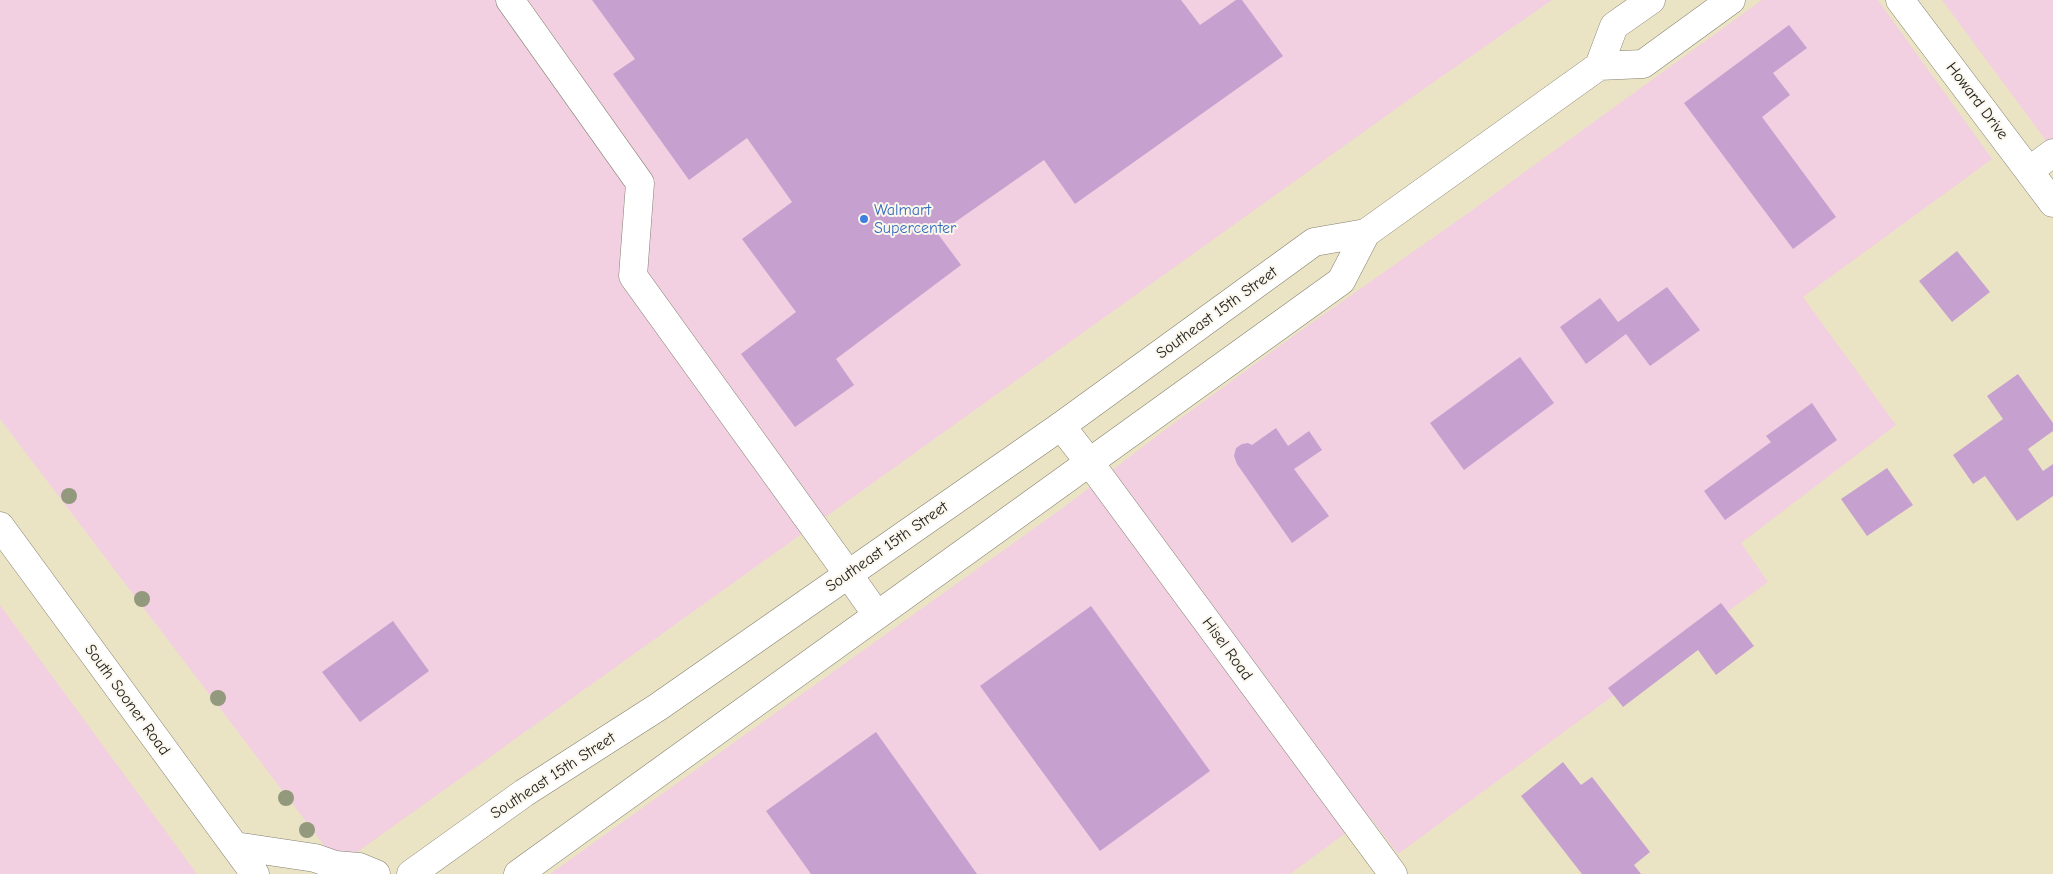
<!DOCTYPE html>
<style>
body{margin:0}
canvas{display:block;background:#ebe4c4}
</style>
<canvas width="2053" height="874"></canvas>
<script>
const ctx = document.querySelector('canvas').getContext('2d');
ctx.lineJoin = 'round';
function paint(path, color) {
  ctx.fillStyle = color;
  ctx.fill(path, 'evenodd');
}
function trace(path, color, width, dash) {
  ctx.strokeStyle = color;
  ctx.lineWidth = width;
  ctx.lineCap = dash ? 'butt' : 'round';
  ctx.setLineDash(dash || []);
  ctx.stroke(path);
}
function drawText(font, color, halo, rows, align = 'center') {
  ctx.font = font + ' "Comic Neue",sans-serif';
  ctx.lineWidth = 4;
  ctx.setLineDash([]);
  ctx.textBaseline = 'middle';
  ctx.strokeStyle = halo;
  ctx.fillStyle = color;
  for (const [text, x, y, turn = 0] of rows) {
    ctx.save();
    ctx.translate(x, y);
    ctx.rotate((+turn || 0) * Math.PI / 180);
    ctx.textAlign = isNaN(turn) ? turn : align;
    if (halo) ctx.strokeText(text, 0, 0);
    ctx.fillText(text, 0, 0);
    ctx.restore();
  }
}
const built = new Path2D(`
 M 0,0 L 1552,0 L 1418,93 L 339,865 L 0,419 Z
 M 1762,0 L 1878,0 L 1992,159 L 1803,297 L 1896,425 L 1741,543 L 1768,582 L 1398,854 L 1369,816 L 1290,874 L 550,874 L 1064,507 L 1166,429 L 1296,334 L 1471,211 Z
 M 1942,0 L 2053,0 L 2053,150 Z
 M 0,605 L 197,874 L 0,874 Z`);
const building = new Path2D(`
 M 592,0 L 1181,0 L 1200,25 L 1236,0 L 1242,0 L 1283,56 L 1075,204 L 1044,160 L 938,234 L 961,265 L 836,359 L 854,385 L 795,427 L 741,354 L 796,312 L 742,239 L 792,202 L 747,138 L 689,180 L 613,74 L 635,59 Z
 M 1789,25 L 1807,48 L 1773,73 L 1790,95 L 1762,117 L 1836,217 L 1793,249 L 1684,103 Z
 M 1957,251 L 1990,292 L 1952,322 L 1919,281 Z
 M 1667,287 L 1700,330 L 1650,366 L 1626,334 L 1586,364 L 1560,327 L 1600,298 L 1618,322 Z
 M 1520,357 L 1554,403 L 1464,470 L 1430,423 Z
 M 2018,374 L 2053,423 L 2053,431 L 2028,449 L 2043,471 L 2053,464 L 2053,496 L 2017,521 L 1985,476 L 1973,484 L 1953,455 L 2003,419 L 1987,396 Z
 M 1812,403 L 1837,440 L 1725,520 L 1704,491 L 1771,442 L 1766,436 Z
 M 1276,428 L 1288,446 L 1309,431 L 1322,450 L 1294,469 L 1329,516 L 1292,543 L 1237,464 L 1234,456 L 1236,448 L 1242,444 L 1248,443 L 1252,445 Z
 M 1887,468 L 1913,505 L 1867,536 L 1841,499 Z
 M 1721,603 L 1754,646 L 1716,675 L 1698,650 L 1623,707 L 1608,688 Z
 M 1091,606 L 1210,771 L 1100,851 L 980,686 Z
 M 393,621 L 429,671 L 360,722 L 322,672 Z
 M 876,732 L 977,874 L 811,874 L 766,811 Z
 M 1563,762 L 1581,785 L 1592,777 L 1650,852 L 1634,865 L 1641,874 L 1582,874 L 1521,796 Z`);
const minor = new Path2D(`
 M 510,0 L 640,183 L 633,276 L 848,574
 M 1900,0 L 2053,203
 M 2029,171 L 2053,153
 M 1061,426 L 1090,463 L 1393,874`);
const major = new Path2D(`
 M 1599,66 L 1643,64 L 1731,0
 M 0,526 L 255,874
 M 848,574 L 877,615
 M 235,846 L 315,858 L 335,865 L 359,867 L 376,874
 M 411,874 L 524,793 L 658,707 L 1061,426 L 1314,242 L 1366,233 L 1599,66 L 1614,26 L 1651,0
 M 518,874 L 1341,281 L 1366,233`);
const trees = [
 [69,496],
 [142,599],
 [218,698],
 [286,798],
 [307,830]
];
const markers = [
 [864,219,5,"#3f7fe0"]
];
const streetNames = [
 ["Howard Drive",1977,101,53],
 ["Southeast 15th Street",1217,313,-36],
 ["Southeast 15th Street",887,547,-35],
 ["Hisel Road",1227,649,54],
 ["South Sooner Road",127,700,54],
 ["Southeast 15th Street",553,776,-33]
];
const shopNames = [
 ["Walmart",874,210],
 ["Supercenter",874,228]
];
paint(built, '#f2cfe1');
paint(building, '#c6a1d0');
trace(minor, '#848070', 29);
trace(major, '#848070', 29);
trace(minor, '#fff', 28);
trace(major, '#fff', 28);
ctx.fillStyle = '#92997c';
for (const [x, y] of trees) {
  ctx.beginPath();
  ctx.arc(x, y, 8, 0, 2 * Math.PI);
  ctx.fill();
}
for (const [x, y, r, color] of markers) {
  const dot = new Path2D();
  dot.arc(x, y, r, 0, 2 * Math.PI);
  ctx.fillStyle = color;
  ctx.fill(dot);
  trace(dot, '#fbf7ec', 2);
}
drawText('16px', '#1c1c1c', '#fbf7ec', streetNames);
drawText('16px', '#366cbe', '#fbf7ec', shopNames, 'left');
</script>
